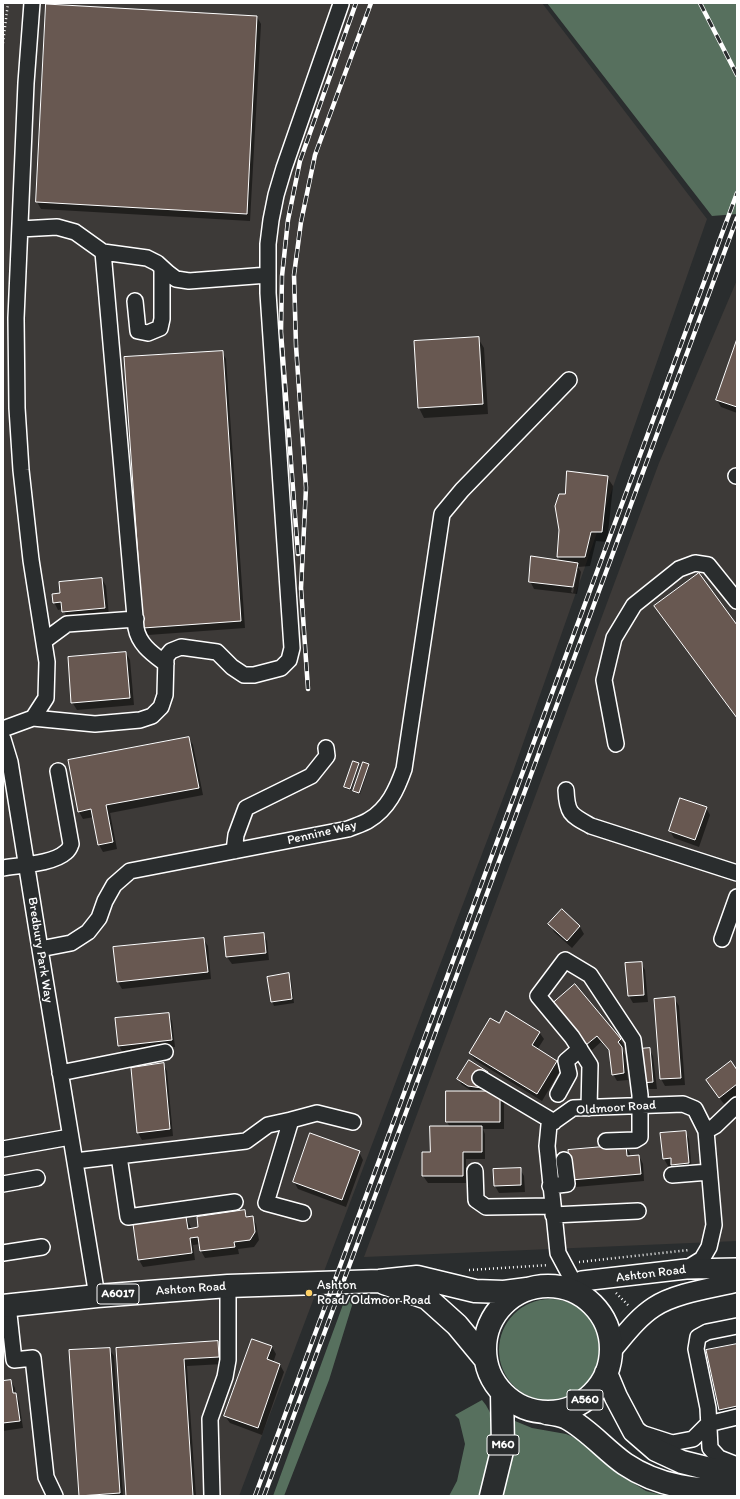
<!DOCTYPE html>
<style>
body{margin:0}
#map{position:relative;width:740px;height:1499px;overflow:hidden;background:#2a2d2e;font-family:Itim,sans-serif}
canvas{display:block}
.frame{position:absolute;inset:0;border:4px solid #fff;pointer-events:none}
</style>
<div id="map">
<canvas width="740" height="1499"></canvas>
<div class="frame"></div>
</div>
<script>
const ctx = document.querySelector('canvas').getContext('2d');
ctx.lineJoin = 'round';
function paint(path, color) {
  ctx.fillStyle = color;
  ctx.fill(path, 'evenodd');
}
function trace(path, color, width, dash) {
  ctx.strokeStyle = color;
  ctx.lineWidth = width;
  ctx.lineCap = dash ? 'butt' : 'round';
  ctx.setLineDash(dash || []);
  ctx.stroke(path);
}
function drawText(font, color, halo, rows, align = 'center') {
  ctx.font = font + ' Itim,sans-serif';
  ctx.lineWidth = 3.5;
  ctx.setLineDash([]);
  ctx.textBaseline = 'middle';
  ctx.strokeStyle = halo;
  ctx.fillStyle = color;
  for (const [text, x, y, turn = 0] of rows) {
    ctx.save();
    ctx.translate(x, y);
    ctx.rotate((+turn || 0) * Math.PI / 180);
    ctx.textAlign = isNaN(turn) ? turn : align;
    if (halo) ctx.strokeText(text, 0, 0);
    ctx.fillText(text, 0, 0);
    ctx.restore();
  }
}
const built = new Path2D(`
 M 3,3 L 542,3 L 707,219 L 513,772 L 239,1496 L 3,1496 Z
 M 737,280 L 737,1241 L 364,1257 L 659,463 Z`);
const green = new Path2D(`
 M 547,3 L 737,3 L 737,214 L 712,216 Z
 M499 1350a51 51 0 1 1 102 0a51 51 0 1 1-102 0Z
 M 345,1299 L 354,1299 L 329,1380 L 284,1496 L 273,1496 Z
 M 482,1400 C 506,1428 490,1465 481,1496 L 449,1496 L 457,1481 L 465,1444 L 459,1419 L 455,1415 Z
 M 515,1421 L 532,1428 L 566,1434 L 580,1440 L 620,1475 L 646,1491 L 666,1496 L 501,1496 C 510,1471 513,1447 515,1421 Z`);
const shadow = new Path2D(`
 M 257,17 L 261,24 L 250,221 L 41,209 L 37,202 Z
 M 478,338 L 484,348 L 488,414 L 424,418 L 419,408 L 415,342 Z
 M 737,342 L 737,413 L 721,407 L 717,400 Z
 M 222,352 L 226,359 L 245,628 L 148,635 L 144,627 Z
 M 607,477 L 613,486 L 607,542 L 596,541 L 590,566 L 578,567 L 581,572 L 577,594 L 534,589 L 530,581 L 560,562 L 558,557 L 560,530 ZM 576,570 L 578,570 L 573,593 L 571,592 Z
 M 102,579 L 106,586 L 109,616 L 68,619 L 63,609 L 58,610 L 54,602 L 61,594 Z
 M 126,653 L 130,660 L 134,705 L 77,710 L 72,702 Z
 M 189,738 L 193,745 L 203,795 L 110,813 L 117,849 L 103,852 L 99,845 L 94,817 L 83,819 L 79,812 Z
 M 358,764 L 359,766 L 351,790 L 346,789 L 345,787 Z
 M 368,765 L 369,767 L 360,794 L 356,792 L 354,790 Z
 M 706,808 L 710,815 L 699,847 L 674,838 L 670,831 Z
 M 562,911 L 580,927 L 584,934 L 572,948 L 554,932 L 550,924 Z
 M 263,934 L 267,941 L 269,960 L 232,964 L 227,957 Z
 M 203,939 L 208,946 L 211,979 L 122,989 L 118,982 Z
 M 641,963 L 645,970 L 648,1002 L 633,1003 L 629,996 Z
 M 288,975 L 291,979 L 294,1003 L 274,1006 L 272,1001 Z
 M 575,986 L 620,1040 L 625,1047 L 622,1049 L 625,1055 L 628,1080 L 617,1081 L 613,1074 L 611,1053 L 601,1042 L 591,1051 L 557,1011 Z
 M 674,998 L 679,1006 L 685,1085 L 665,1086 L 661,1079 L 655,1000 Z
 M 168,1014 L 172,1021 L 175,1047 L 123,1053 L 119,1046 Z
 M 499,1024 L 539,1032 L 544,1039 L 537,1050 L 557,1062 L 561,1069 L 542,1101 L 475,1060 L 470,1053 Z
 M 649,1049 L 653,1056 L 657,1089 L 647,1089 L 643,1082 Z
 M 163,1064 L 167,1071 L 173,1136 L 142,1140 L 138,1133 Z
 M 487,1072 L 490,1077 L 484,1092 L 504,1100 L 504,1129 L 483,1129 L 485,1134 L 485,1159 L 466,1159 L 466,1183 L 428,1183 L 423,1176 L 431,1153 L 450,1127 L 447,1122 L 473,1092 L 461,1084 L 459,1079 Z
 M 737,1072 L 737,1094 L 724,1104 L 711,1087 Z
 M 685,1132 L 689,1139 L 692,1171 L 677,1172 L 673,1166 L 668,1166 L 664,1159 Z
 M 625,1146 L 630,1153 L 630,1157 L 639,1156 L 643,1164 L 644,1181 L 576,1187 L 572,1180 Z
 M 359,1152 L 363,1160 L 346,1207 L 298,1189 L 294,1182 Z
 M 520,1169 L 524,1176 L 525,1192 L 499,1193 L 495,1186 Z
 M 245,1212 L 248,1217 L 252,1217 L 256,1224 L 259,1240 L 254,1247 L 238,1249 L 239,1254 L 205,1258 L 201,1251 L 200,1244 L 193,1245 L 195,1260 L 143,1267 L 139,1260 L 134,1224 L 186,1218 L 190,1225 L 191,1229 L 199,1228 Z
 M 218,1342 L 222,1349 L 223,1364 L 187,1366 L 196,1496 L 127,1496 L 117,1348 Z
 M 737,1345 L 737,1414 L 724,1417 L 720,1410 L 707,1351 Z
 M 272,1347 L 276,1354 L 273,1363 L 280,1365 L 284,1372 L 262,1435 L 230,1423 L 225,1416 Z
 M 109,1349 L 114,1356 L 123,1496 L 80,1496 Z
 M 11,1381 L 15,1388 L 16,1396 L 19,1401 L 23,1428 L 3,1431 L 3,1382 Z`);
const building = new Path2D(`
 M 46,4 L 257,16 L 247,214 L 36,202 Z
 M 479,337 L 483,404 L 418,408 L 414,341 Z
 M 737,339 L 737,407 L 716,400 Z
 M 223,351 L 241,621 L 143,628 L 124,357 Z
 M 567,471 L 608,476 L 602,532 L 591,532 L 585,557 L 557,557 L 559,530 L 555,506 L 559,494 L 565,494 Z
 M 531,556 L 578,563 L 573,587 L 529,582 Z
 M 699,573 L 737,625 L 737,718 L 654,606 Z
 M 102,578 L 105,608 L 62,612 L 61,602 L 53,603 L 52,594 L 60,593 L 59,582 Z
 M 126,652 L 130,698 L 71,703 L 68,657 Z
 M 189,737 L 199,788 L 106,805 L 113,842 L 98,845 L 91,809 L 78,812 L 68,760 Z
 M 353,761 L 359,763 L 350,789 L 344,787 Z
 M 363,762 L 369,764 L 359,793 L 353,791 Z
 M 680,798 L 707,807 L 695,840 L 669,831 Z
 M 562,909 L 580,926 L 567,941 L 548,924 Z
 M 264,933 L 266,953 L 226,957 L 224,937 Z
 M 204,938 L 208,972 L 117,982 L 113,947 Z
 M 642,962 L 644,995 L 628,996 L 625,963 Z
 M 289,973 L 292,999 L 271,1002 L 267,977 Z
 M 575,984 L 621,1039 L 618,1042 L 622,1047 L 624,1073 L 612,1075 L 609,1050 L 597,1036 L 586,1045 L 552,1004 Z
 M 675,997 L 681,1078 L 660,1079 L 654,999 Z
 M 506,1011 L 540,1032 L 532,1045 L 557,1061 L 537,1094 L 469,1053 L 490,1018 L 499,1023 Z
 M 169,1013 L 172,1040 L 118,1046 L 115,1018 Z
 M 650,1048 L 653,1082 L 642,1083 L 639,1049 Z
 M 469,1060 L 488,1072 L 482,1088 L 468,1086 L 457,1079 Z
 M 731,1061 L 737,1070 L 737,1084 L 719,1098 L 706,1080 Z
 M 164,1063 L 170,1129 L 137,1133 L 131,1068 Z
 M 446,1091 L 500,1091 L 500,1122 L 446,1122 Z
 M 430,1126 L 482,1126 L 482,1152 L 463,1152 L 463,1176 L 422,1176 L 422,1152 L 430,1152 Z
 M 686,1131 L 689,1163 L 671,1165 L 671,1158 L 663,1159 L 660,1133 Z
 M 310,1133 L 360,1151 L 342,1200 L 293,1182 Z
 M 626,1145 L 627,1156 L 639,1155 L 641,1174 L 571,1180 L 568,1150 Z
 M 521,1168 L 521,1185 L 494,1186 L 493,1169 Z
 M 245,1210 L 246,1217 L 253,1216 L 255,1232 L 250,1240 L 234,1242 L 235,1247 L 200,1251 L 198,1237 L 190,1238 L 192,1253 L 138,1260 L 133,1224 L 186,1217 L 188,1229 L 198,1227 L 197,1217 Z
 M 252,1339 L 272,1346 L 267,1359 L 280,1364 L 258,1428 L 224,1416 Z
 M 218,1341 L 219,1357 L 184,1359 L 193,1496 L 126,1496 L 116,1348 Z
 M 737,1344 L 737,1406 L 719,1410 L 706,1350 Z
 M 110,1348 L 120,1493 L 79,1496 L 69,1350 Z
 M 11,1380 L 13,1393 L 16,1393 L 20,1421 L 3,1423 L 3,1381 Z`);
const path = new Path2D(`
 M 3,43 L 8,3
 M 579,1262 L 689,1250
 M 469,1270 L 548,1265
 M 616,1293 L 630,1307`);
const minor = new Path2D(`
 M 20,229 L 57,227 L 75,232 L 103,252 L 147,258 L 157,263 L 168,273 L 176,279 L 189,281 L 268,275
 M 103,252 L 136,628 C 139,645 153,654 166,664
 M 135,301 L 138,331 L 148,333 L 160,328 L 162,319 L 162,268
 M 736,476 L 737,476
 M 44,641 L 67,624 L 136,619
 M 33,718 L 95,724 L 140,720 L 152,716 L 161,707 L 165,695 L 166,657 L 171,651 L 181,647 L 217,652 L 232,667 L 244,675 L 254,675 L 281,668 L 289,660 L 292,648 L 268,293 L 268,244 L 271,220 L 276,195 L 284,168 L 341,4
 M 3,729 L 33,718 L 46,698 L 47,662 L 31,560 L 21,470 L 17,408 L 16,318 L 26,83 L 32,3
 M 3,739 L 10,762 L 40,949 L 97,1296
 M 616,744 L 604,680 L 614,638 L 634,605 L 679,569 L 695,563 L 708,565 L 737,601
 M 566,790 C 567,814 571,815 591,826 L 737,873
 M 234,851 L 236,835 L 246,808 L 311,776 L 327,756 L 326,748
 M 3,868 C 20,865 53,864 66,852 C 69,850 70,847 71,844 L 58,771
 M 722,939 L 737,897
 M 40,949 L 71,943 L 88,932 L 99,918 L 105,901 L 114,885 L 130,871 L 348,829 C 355,826 363,824 369,820 C 388,809 397,789 404,769 L 442,514 L 462,490 L 569,380
 M 60,1073 L 165,1052
 M 480,1078 L 554,1122
 M 558,1094 L 569,1074 L 566,1061 L 580,1049
 M 589,1108 L 590,1065 L 572,1037 L 538,996 L 565,960 L 590,975 L 633,1040 L 640,1095 L 640,1137 L 635,1140 L 606,1141
 M 706,1131 L 715,1126 L 737,1105
 M 3,1149 L 70,1137
 M 119,1156 L 128,1217 L 235,1202
 M 75,1161 L 246,1141 L 268,1125 L 291,1120
 M 475,1171 L 476,1200 L 486,1207 L 552,1206
 M 672,1175 L 709,1172
 M 3,1184 L 37,1178
 M 550,1186 L 567,1184 L 564,1160
 M 303,1213 L 266,1203 L 291,1120 L 317,1113 L 353,1122
 M 553,1215 L 638,1211
 M 3,1253 L 42,1247
 M 587,1300 L 573,1281 L 558,1253 L 547,1146 L 549,1125 L 573,1108 L 683,1104 L 695,1109 L 706,1131 L 714,1225 L 709,1247 L 702,1259 L 686,1269
 M 8,1305 L 14,1360 L 33,1358 L 46,1477 L 55,1496
 M 737,1326 L 707,1332 L 698,1337 L 696,1349 L 708,1408 L 710,1448 L 719,1458 L 737,1465
 M 641,1433 L 672,1443 L 693,1439 L 708,1424 L 737,1417
 M 212,1496 L 210,1419 L 225,1377 L 228,1360 L 228,1286`);
const major = new Path2D(`
 M 567,1289 L 582,1281 L 686,1269 L 737,1268
 M 611,1351 C 624,1336 637,1318 654,1307 C 675,1293 712,1288 737,1282`);
const highway = new Path2D(`
 M 384,1283 L 427,1298 L 457,1325 L 486,1360
 M485 1349a63 63 0 1 1 126 0a63 63 0 1 1-126 0Z
 M 3,1306 L 97,1296 L 228,1286 L 379,1281 L 417,1277 L 475,1291 L 504,1292 L 527,1289
 M 606,1373 L 616,1397 L 634,1431 L 656,1450 L 682,1462 L 714,1470 L 737,1470
 M 546,1413 C 553,1414 561,1415 567,1418 C 589,1430 605,1450 625,1464 C 659,1487 698,1491 737,1491
 M 491,1496 L 503,1447 L 502,1392`);
const rail = new Path2D(`
 M 700,3 L 737,75
 M 298,554 L 281,332 L 282,276 L 288,220 L 300,161 L 356,3
 M 308,689 L 301,588 L 306,488 L 296,346 L 294,275 L 301,222 L 315,155 L 371,3
 M 255,1496 L 737,193
 M 264,1496 L 737,218`);
const markers = [
 [309,1293,4,"#ffd166"]
];
const shields = [
 [118,1294,42],
 [585,1400,36],
 [503,1445,32]
];
const shieldNames = [
 ["A6017",118,1294],
 ["A560",585,1400],
 ["M60",503,1445]
];
const streetNames = [
 ["Pennine Way",322,833,-13],
 ["Bredbury Park Way",40,950,81],
 ["Oldmoor Road",616,1108,-4],
 ["Ashton Road",651,1274,-7],
 ["Ashton Road",191,1289,-4]
];
const poiNames = [
 ["Ashton",317,1286],
 ["Road/Oldmoor Road",317,1301]
];
paint(built, '#3d3a38');
paint(green, '#57705e');
paint(shadow, '#0007');
paint(building, '#685851');
trace(building, '#fff', 1);
trace(minor, '#fff', 18);
trace(major, '#fff', 22);
trace(highway, '#fff', 25);
trace(path, '#fff', 2.5, [1, 3]);
trace(minor, '#2a2d2e', 15);
trace(major, '#2a2d2e', 19);
trace(highway, '#2a2d2e', 22);
trace(rail, '#fff', 4.5);
trace(rail, '#2a2d2e', 3, [9]);
for (const [x, y, r, color] of markers) {
  const dot = new Path2D();
  dot.arc(x, y, r, 0, 2 * Math.PI);
  ctx.fillStyle = color;
  ctx.fill(dot);
  trace(dot, '#2a2d2e', 1.5);
}
for (const [x, y, w] of shields) {
  const box = new Path2D();
  box.roundRect(x - w / 2, y - 10, w, 20, 3);
  ctx.fillStyle = '#2a2d2e';
  ctx.fill(box);
  trace(box, '#fff', 1);
}
drawText('bold 12px', '#fff', null, shieldNames);
drawText('13px', '#fff', '#2a2d2e', streetNames);
drawText('13px', '#fff', '#2a2d2e', poiNames, 'left');
</script>
